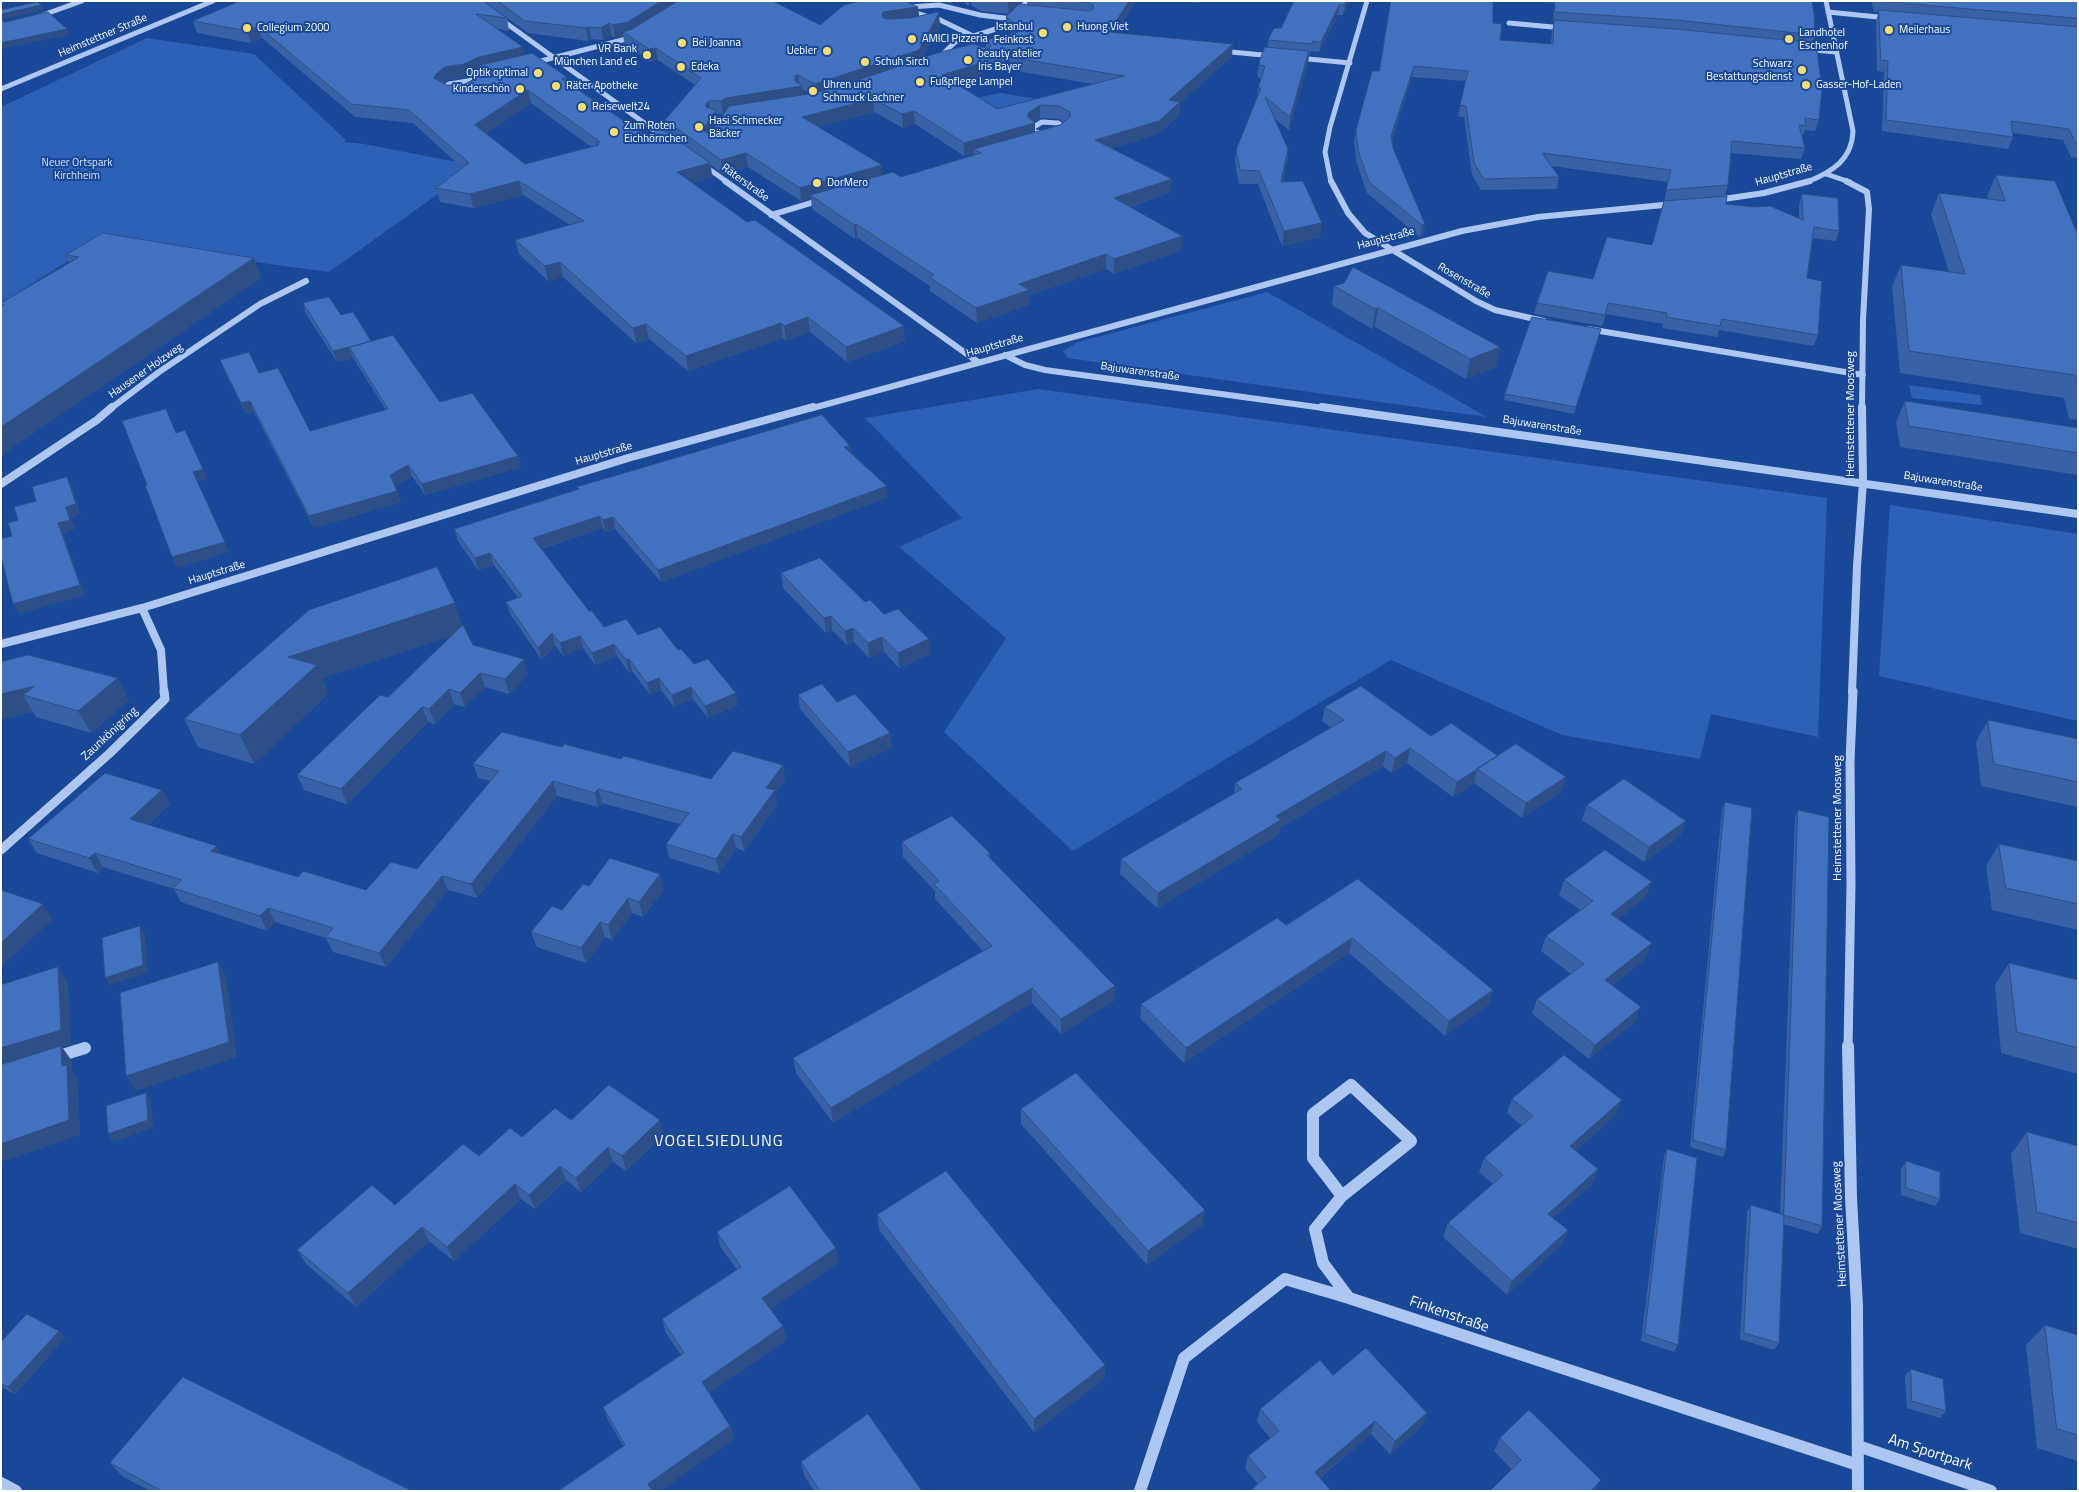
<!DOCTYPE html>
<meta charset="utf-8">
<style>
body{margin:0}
#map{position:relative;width:2079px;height:1492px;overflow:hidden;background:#194898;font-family:"Titillium Web",sans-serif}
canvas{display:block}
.frame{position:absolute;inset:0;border:2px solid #fff;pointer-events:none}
</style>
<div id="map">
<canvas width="2079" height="1492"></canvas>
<div class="frame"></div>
</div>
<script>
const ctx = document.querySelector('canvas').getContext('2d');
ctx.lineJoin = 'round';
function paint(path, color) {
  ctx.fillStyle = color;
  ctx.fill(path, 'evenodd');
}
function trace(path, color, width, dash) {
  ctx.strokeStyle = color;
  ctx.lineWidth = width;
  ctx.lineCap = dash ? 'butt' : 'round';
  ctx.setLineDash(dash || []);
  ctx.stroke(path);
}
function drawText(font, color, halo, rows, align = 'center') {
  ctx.font = font + ' "Titillium Web",sans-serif';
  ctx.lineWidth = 4;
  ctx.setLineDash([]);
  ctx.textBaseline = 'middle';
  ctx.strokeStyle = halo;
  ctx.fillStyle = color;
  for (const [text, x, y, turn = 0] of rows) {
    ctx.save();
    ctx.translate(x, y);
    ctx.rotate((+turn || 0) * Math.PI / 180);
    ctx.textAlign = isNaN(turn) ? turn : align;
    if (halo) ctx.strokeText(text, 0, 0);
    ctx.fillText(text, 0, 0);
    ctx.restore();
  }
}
const green = new Path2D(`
 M 147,38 L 254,54 L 346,140 L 344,142 L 364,144 L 477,166 L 329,272 L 100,241 L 1,303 L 1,107 Z
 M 1001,93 L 1037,99 L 1028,108 L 991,109 L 976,98 Z
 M 1267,292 L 1487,417 L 1068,358 L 1063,351 L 1078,342 Z
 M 1909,385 L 1980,395 L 1982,405 L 1912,398 Z
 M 1038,389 L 1827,498 L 1818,737 L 1711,714 L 1700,759 L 1562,735 L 1391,660 L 1073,851 L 944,732 L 1006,638 L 899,547 L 962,518 L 865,418 Z
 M 1890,505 L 2078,534 L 2078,721 L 1879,676 Z`);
const minorTunnel = new Path2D(`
 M 966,4 L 968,2`);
const minorFar4 = new Path2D(`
 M 1828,12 L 1888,18
 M 40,16 L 82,1
 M 499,18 L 665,138
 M 932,18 L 909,11 L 910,7 L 939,5 L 980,15 L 1012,19
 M 930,21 L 938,19 L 975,37
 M 1509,23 L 1563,28
 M 1805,49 L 1836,52
 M 1221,51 L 1273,56
 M 940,57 L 955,42 L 1002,27 L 1028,1
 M 1298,58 L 1350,63
 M 533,63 L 634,37
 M 468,81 L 488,73
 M 468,81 L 477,83 L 478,87 C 468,95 453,97 442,90 L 449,84 Z
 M 1,89 L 213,1
 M 1042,122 L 1058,123 L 1066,128 L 1056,135 L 1035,132 L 1032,128 Z
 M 702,164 L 727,182
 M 1826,174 L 1850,182
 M 1331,182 L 1325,152 L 1330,127 L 1367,1
 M 1807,182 C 1832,172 1852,160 1853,131 L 1826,1`);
const minorFar3 = new Path2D(`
 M 725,181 L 978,362
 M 1331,181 L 1348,213 L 1365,233 L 1476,301 L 1495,310 L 1544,321
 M 1846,181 L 1867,192 L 1869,209 L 1863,320 L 1862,409
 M 1717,200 L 1764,193 L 1810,181
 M 771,215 L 821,200
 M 1588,329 L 1863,375
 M 1005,355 L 1025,365 L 1045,370 L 1331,409
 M 110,409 L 159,372 L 260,304 L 306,281
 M 809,409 L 1462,231 L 1538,217 L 1674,204`);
const minorFar2 = new Path2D(`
 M 1322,407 L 2078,514
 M 1,484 L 97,420 L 112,407
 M 142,608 L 161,650 L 164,692
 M 1,644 L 142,608 L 628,458 L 813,407
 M 1852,692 L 1857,566 L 1863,482 L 1862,407`);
const minorFar1 = new Path2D(`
 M 1,850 L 110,753 L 165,699 L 164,691
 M 1848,1048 L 1851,884 L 1850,761 L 1853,691`);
const minor = new Path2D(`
 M 1848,1046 L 1851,1198 L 1857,1306 L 1858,1491
 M 56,1057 L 85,1048
 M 1351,1085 L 1411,1141 L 1342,1196 L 1313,1158 L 1313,1114 Z
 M 1342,1196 L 1315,1229 L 1323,1263 L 1349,1298
 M 1858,1446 L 1991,1491
 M 1,1483 L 16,1491
 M 1140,1491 L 1184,1358 L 1285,1279 L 1349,1298 L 1858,1465`);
const wall = new Path2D(`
 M 483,1 L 507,18 L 509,31 L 497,29 L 523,47 L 524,55 L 567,77 L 568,82 L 649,138 L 667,132 L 665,120 L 695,85 L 658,60 L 651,62 L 625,44 L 623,36 L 615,38 L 612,36 L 603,40 L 591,39 L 588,41 L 528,33 L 484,1 L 773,1 L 820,25 L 860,1 L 932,1 L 909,3 L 918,7 L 919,16 L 940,25 L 922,58 L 986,48 L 986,40 L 1013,34 L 1006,29 L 1006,17 L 1027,5 L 1027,1 L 1136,1 L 1116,33 L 1232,56 L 1180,103 L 1179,115 L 1158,134 L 1112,148 L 1171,192 L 1130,207 L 1182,236 L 1182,250 L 1114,274 L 1106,269 L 1029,295 L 1029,305 L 977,323 L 930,291 L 930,286 L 858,238 L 855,239 L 812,209 L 811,199 L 801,201 L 748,167 L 723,174 L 711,165 L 712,177 L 691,183 L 905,341 L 847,362 L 810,332 L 786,341 L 783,338 L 688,371 L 649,339 L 636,343 L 563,277 L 548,281 L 519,254 L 515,240 L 570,225 L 523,195 L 473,208 L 440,202 L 436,188 L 462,168 L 413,123 L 355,117 L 262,38 L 251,43 L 197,33 L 193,21 ZM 981,65 L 1093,84 L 997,109 L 956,84 L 981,75 ZM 478,71 L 479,75 L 478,77 L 463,85 L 446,85 L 444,83 L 448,80 L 467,77 ZM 802,89 L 810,94 L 803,95 ZM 531,103 L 591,147 L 525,164 L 486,133 ZM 874,112 L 903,128 L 915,124 L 964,156 L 974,153 L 974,155 L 901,177 L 882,175 L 882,165 L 818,127 ZM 716,114 L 723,114 L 718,122 ZM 1040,118 L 1059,119 L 1064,122 L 1060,125 L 1035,132 L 1034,122 Z
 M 942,1 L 953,1 L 951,4 Z
 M 971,1 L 1022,1 L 1009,14 L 981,11 L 971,5 Z
 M 1177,1 L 1202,1 L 1201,3 Z
 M 1294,1 L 1349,1 L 1343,15 L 1338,15 L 1319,52 L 1311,51 L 1310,55 L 1309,55 L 1308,63 L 1289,130 L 1275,119 L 1288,149 L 1287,162 L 1283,182 L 1320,237 L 1282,246 L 1258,184 L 1239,184 L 1235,163 L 1236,150 L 1257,98 L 1258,88 L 1261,78 L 1258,78 L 1258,75 L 1257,75 L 1259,63 L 1268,47 L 1268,40 L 1281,28 Z
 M 1542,1 L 1812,1 L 1815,35 L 1812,43 L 1819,120 L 1815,131 L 1805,130 L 1802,137 L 1805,148 L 1801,159 L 1731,153 L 1728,185 L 1725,196 L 1726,204 L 1799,218 L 1799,204 L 1802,194 L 1839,231 L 1836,241 L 1813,238 L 1807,278 L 1818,335 L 1814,346 L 1719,330 L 1717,337 L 1662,328 L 1663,324 L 1606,314 L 1602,326 L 1534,314 L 1537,303 L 1593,279 L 1652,245 L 1664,202 L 1668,182 L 1552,166 L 1559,177 L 1557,189 L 1481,190 L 1472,175 L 1464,117 L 1458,116 L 1466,81 L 1412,77 L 1392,140 L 1393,148 L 1425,224 L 1423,236 L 1420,237 L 1367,193 L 1356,161 L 1354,141 L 1356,130 L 1379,71 L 1493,23 L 1500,40 L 1551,44 L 1552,31 L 1554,22 L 1553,22 L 1554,3 L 1542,2 Z
 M 1871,1 L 2078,1 L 2078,158 L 2071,157 L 2063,140 L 2013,133 L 2013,137 L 2008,149 L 1882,131 L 1884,72 L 1877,71 L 1876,20 L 1879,12 L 1874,12 Z
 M 1996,175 L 2078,235 L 2078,420 L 2069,419 L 2064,398 L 1900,373 L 1892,287 L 1901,265 L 1949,272 L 1931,214 L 1939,193 L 1989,199 L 1987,196 Z
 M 66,255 L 254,258 L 261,278 L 1,455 L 1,303 L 69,263 Z
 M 1334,286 L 1500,347 L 1496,367 L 1466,379 L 1375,327 L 1372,329 L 1332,305 Z
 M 303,303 L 341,315 L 440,402 L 518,456 L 521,467 L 425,495 L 412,476 L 395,486 L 401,502 L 314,528 L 254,412 L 246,414 L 224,370 L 220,360 L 310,431 L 386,410 L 353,358 L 337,362 L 306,314 Z
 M 1599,335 L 1574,414 L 1504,400 L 1505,394 Z
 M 1905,401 L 2078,428 L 2078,475 L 1900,447 L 1896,422 Z
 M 850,446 L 851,453 L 888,497 L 661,582 L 615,529 L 605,532 L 603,528 L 541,549 L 589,611 L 604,627 L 638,635 L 678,650 L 738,705 L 708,718 L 693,699 L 674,707 L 661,690 L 650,695 L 632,671 L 629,673 L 617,656 L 595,665 L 583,648 L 563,656 L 555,645 L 542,660 L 510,614 L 506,602 L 518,598 L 494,565 L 478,570 L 458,541 L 454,529 L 578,489 L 577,487 Z
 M 781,573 L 865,602 L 884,614 L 929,639 L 930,654 L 899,668 L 884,652 L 869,658 L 854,642 L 847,645 L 832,630 L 826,633 L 783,588 Z
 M 462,625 L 473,645 L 528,674 L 509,694 L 485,687 L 465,707 L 454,704 L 435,724 L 428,722 L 347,804 L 304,790 L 297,775 L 388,697 L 451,636 L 322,678 L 328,694 L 254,764 L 198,747 L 184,719 Z
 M 1,662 L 129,700 L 91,733 L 36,717 L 33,712 L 1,719 Z
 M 798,695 L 837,702 L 890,733 L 892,748 L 850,767 L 800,709 Z
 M 1325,707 L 1431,736 L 1498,756 L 1561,792 L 1522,818 L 1474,783 L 1453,797 L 1407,763 L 1391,773 L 1383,766 L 1280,828 L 1278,835 L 1157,908 L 1120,874 L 1121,859 L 1234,794 L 1235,783 L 1331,728 L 1322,721 Z
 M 1988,720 L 2078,739 L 2078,807 L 1981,786 L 1976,742 Z
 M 562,747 L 711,779 L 783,765 L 785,780 L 775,793 L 777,805 L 744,851 L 736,848 L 719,873 L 669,858 L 666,844 L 680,824 L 602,803 L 598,807 L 557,796 L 477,898 L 448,890 L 386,967 L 333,952 L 326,938 L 275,922 L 267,931 L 181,902 L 174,889 L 103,867 L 98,873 L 37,853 L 28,839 L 170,804 L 148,825 L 221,854 L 298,877 L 366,890 L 417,869 L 490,781 L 478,778 L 473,764 Z
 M 1725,802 L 1726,1150 L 1723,1157 L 1690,1147 L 1722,809 Z
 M 1587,805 L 1686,821 L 1680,836 L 1644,862 L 1582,820 Z
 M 1798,810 L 1822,1226 L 1818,1234 L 1783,1224 L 1779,1343 L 1774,1350 L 1740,1339 L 1747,1212 L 1751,1205 L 1780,1214 L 1795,817 Z
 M 902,842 L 990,853 L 990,859 L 1115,986 L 1115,1000 L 1061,1034 L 1032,1003 L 833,1123 L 796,1073 L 793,1058 L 983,951 L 935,899 L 935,891 L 903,857 Z
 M 1999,844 L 2078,861 L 2078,930 L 1992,910 L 1986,866 Z
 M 1358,879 L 1493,990 L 1488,1005 L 1445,1036 L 1349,953 L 1184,1063 L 1140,1018 L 1141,1004 L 1286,925 Z
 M 1564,880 L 1646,897 L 1618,919 L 1646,958 L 1612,985 L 1635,1022 L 1589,1059 L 1532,1014 L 1537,999 L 1571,974 L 1541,951 L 1546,936 L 1580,910 L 1559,895 Z
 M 589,886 L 664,889 L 643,917 L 632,913 L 612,940 L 605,937 L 586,963 L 537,947 L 531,932 L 562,910 Z
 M 2009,963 L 2078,980 L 2078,1074 L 2001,1053 L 1995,985 Z
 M 1512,1099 L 1616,1115 L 1575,1151 L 1598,1169 L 1592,1184 L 1553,1218 L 1568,1230 L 1562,1244 L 1507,1295 L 1443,1237 L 1448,1223 L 1493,1184 L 1479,1172 L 1484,1158 L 1522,1126 L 1507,1113 Z
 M 1021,1109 L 1203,1224 L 1147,1265 L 1021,1124 Z
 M 571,1120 L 664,1135 L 626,1171 L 613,1162 L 581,1192 L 566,1180 L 535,1209 L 521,1199 L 454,1261 L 429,1241 L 356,1307 L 306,1264 L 297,1250 L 395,1205 L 479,1156 L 522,1137 Z
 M 2027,1132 L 2078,1146 L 2078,1249 L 2020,1233 L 2011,1154 Z
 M 1667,1149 L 1678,1345 L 1674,1352 L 1641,1341 L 1664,1156 Z
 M 1906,1161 L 1940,1199 L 1935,1206 L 1901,1195 L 1901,1169 Z
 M 877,1215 L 1105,1365 L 1104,1379 L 1034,1432 L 879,1230 Z
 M 717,1232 L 839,1262 L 770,1309 L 783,1326 L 786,1340 L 709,1393 L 730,1426 L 734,1439 L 623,1446 L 608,1420 L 603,1407 L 681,1355 L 666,1333 L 662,1319 L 737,1270 L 720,1246 Z
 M 2045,1325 L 2078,1335 L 2078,1461 L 2037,1448 L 2026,1345 Z
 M 59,1331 L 65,1338 L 15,1394 L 1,1387 L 1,1342 Z
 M 1911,1369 L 1946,1411 L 1940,1418 L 1907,1408 L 1905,1376 Z
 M 1333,1375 L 1422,1426 L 1390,1454 L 1371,1434 L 1320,1478 L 1258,1484 L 1245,1469 L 1248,1456 L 1270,1438 L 1257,1422 L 1260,1409 Z
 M 1500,1438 L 1595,1491 L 1511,1469 L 1494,1451 Z
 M 801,1462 L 922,1491 L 814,1491 L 804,1475 Z
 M 110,1463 L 412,1491 L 150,1491 L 122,1476 Z`);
const shadedWall = new Path2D(`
 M 661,1 L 682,1 L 627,35 L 623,32 L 623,36 L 615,38 L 613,25 Z
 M 905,1 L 932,1 L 908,3 L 918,7 L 919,19 L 883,25 L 883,12 Z
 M 1009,1 L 1022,1 L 1009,14 L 1008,2 Z
 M 1129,1 L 1136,1 L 1108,45 L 1109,32 Z
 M 1346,1 L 1349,1 L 1343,15 L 1345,5 Z
 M 41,5 L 43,10 L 5,19 L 2,24 L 1,16 L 2,14 Z
 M 1339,5 L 1338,15 L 1319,52 L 1321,42 Z
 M 939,13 L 940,25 L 920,63 L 816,97 L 815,84 Z
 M 609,23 L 612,36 L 603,40 L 601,28 Z
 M 258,26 L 262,38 L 251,43 L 247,31 Z
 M 589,27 L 591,39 L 588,41 L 586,28 Z
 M 67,29 L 69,35 L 1,49 L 1,43 Z
 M 1233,44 L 1232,56 L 1180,103 L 1179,115 L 1158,134 L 1095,154 L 1095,140 L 1169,100 Z
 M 523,47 L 525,59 L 478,71 L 467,77 L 448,80 L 439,87 L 434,78 L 436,74 L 445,67 L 479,57 Z
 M 656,48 L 658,60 L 651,62 L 649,49 Z
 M 1309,51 L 1308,63 L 1289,130 L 1290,117 Z
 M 981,63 L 981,75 L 942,88 L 942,75 Z
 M 1414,66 L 1412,77 L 1389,147 L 1391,136 Z
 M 798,75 L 800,87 L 802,86 L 803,99 L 723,114 L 721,101 L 726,98 L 795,81 L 795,76 Z
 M 528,90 L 531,103 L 478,138 L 475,125 Z
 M 873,99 L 874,112 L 804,131 L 802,117 Z
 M 709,101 L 711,114 L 708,117 L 706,104 Z
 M 1040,105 L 1040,118 L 1032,124 L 1035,123 L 1035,136 L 974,149 L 974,153 L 964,156 L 964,143 L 1028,113 Z
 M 716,110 L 718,123 L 706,141 L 704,128 Z
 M 914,111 L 915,124 L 903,128 L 902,114 Z
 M 1288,149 L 1287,162 L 1280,196 L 1281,182 Z
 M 746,153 L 748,167 L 723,174 L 721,160 Z
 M 710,163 L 712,177 L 679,186 L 677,172 Z
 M 882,165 L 882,179 L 810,195 L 811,199 L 801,201 L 800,188 Z
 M 1172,179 L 1171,192 L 1114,212 L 1114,198 Z
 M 519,181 L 523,195 L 473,208 L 470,194 Z
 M 1322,223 L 1320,237 L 1282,246 L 1284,231 Z
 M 856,224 L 858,238 L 855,239 L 854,225 Z
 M 1425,224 L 1423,236 L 1420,237 L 1422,225 Z
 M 1182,236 L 1182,250 L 1114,274 L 1114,259 Z
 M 1106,254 L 1106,269 L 1029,295 L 1029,305 L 977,323 L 976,308 L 1019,284 Z
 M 254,258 L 261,278 L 1,455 L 1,427 Z
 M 560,262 L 563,277 L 548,281 L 545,266 Z
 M 1378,308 L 1375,327 L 1372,329 L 1375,309 Z
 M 808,317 L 810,332 L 786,341 L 784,326 Z
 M 781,323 L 783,338 L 688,371 L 686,356 Z
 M 646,324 L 649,339 L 636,343 L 633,328 Z
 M 904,326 L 905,341 L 847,362 L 846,347 Z
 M 349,347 L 353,358 L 337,362 L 333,351 Z
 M 1500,347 L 1496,367 L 1466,379 L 1470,359 Z
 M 250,401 L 254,412 L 246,414 L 241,403 Z
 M 850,446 L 851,457 L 844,447 Z
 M 518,456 L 521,467 L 425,495 L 422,484 Z
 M 408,465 L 412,476 L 394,487 L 390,475 Z
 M 203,469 L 207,479 L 197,482 L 193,472 Z
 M 67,477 L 72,487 L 81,514 L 71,517 L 75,529 L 63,533 L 85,595 L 19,614 L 13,604 L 66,507 Z
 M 887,486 L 888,497 L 661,582 L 658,570 Z
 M 397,491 L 401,502 L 314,528 L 309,516 Z
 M 600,516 L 603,528 L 536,550 L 533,538 Z
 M 613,517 L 615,529 L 605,532 L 603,520 Z
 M 225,542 L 229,552 L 177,568 L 172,557 Z
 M 490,553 L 494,565 L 478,570 L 475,558 Z
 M 455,603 L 464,632 L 322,678 L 328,694 L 254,764 L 240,735 L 288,657 Z
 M 831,616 L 832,630 L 826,633 L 824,618 Z
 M 853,628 L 854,642 L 847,645 L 845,631 Z
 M 552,633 L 555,645 L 542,660 L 538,648 Z
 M 580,636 L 583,648 L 563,656 L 560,643 Z
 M 882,637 L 884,652 L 869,658 L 868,643 Z
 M 929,639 L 930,654 L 899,668 L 898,653 Z
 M 614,644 L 617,656 L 595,665 L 592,653 Z
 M 524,659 L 528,674 L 509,694 L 505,679 Z
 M 629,659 L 632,671 L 629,673 L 626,660 Z
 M 480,673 L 485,687 L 465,707 L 460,693 Z
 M 118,678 L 129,700 L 91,733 L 78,711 Z
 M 659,678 L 661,690 L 650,695 L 647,683 Z
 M 35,686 L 23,695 L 33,712 L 1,719 L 1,694 Z
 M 691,687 L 693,699 L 674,707 L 672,695 Z
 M 449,689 L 454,704 L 435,724 L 429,709 Z
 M 736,693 L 738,705 L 708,718 L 705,706 Z
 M 422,707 L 428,722 L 347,804 L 341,789 Z
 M 890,733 L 892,748 L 850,767 L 848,752 Z
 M 1410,748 L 1407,763 L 1391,773 L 1395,758 Z
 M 1386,751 L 1383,766 L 1280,828 L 1278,835 L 1157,908 L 1158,893 L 1276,816 Z
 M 1498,756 L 1477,769 L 1474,783 L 1453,797 L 1457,782 Z
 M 783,765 L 785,780 L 775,793 L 777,805 L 744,851 L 741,837 L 766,788 Z
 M 1566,777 L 1561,792 L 1522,818 L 1526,803 Z
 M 553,781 L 557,796 L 477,898 L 471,884 Z
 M 598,789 L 602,803 L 598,807 L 595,793 Z
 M 162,790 L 170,804 L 138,834 L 130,819 Z
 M 1686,821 L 1680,836 L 1644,862 L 1649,847 Z
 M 733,834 L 736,848 L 719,873 L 716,859 Z
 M 217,846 L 224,860 L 211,851 Z
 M 95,853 L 103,867 L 98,873 L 89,858 Z
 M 660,874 L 664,889 L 643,917 L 639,902 Z
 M 442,876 L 448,890 L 386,967 L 379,953 Z
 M 1652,882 L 1646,897 L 1605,929 L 1611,914 Z
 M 628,898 L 632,913 L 612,940 L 608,925 Z
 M 43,904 L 53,919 L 1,967 L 1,943 Z
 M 268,908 L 275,922 L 267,931 L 260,916 Z
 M 600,922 L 605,937 L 586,963 L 581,948 Z
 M 140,926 L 145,933 L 148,973 L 110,985 L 105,978 Z
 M 1352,938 L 1349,953 L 1184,1063 L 1186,1048 Z
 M 1652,943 L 1646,958 L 1599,995 L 1605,980 Z
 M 218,962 L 226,977 L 237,1057 L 136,1091 L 126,1076 Z
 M 58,967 L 68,982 L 71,1044 L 62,1047 L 72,1061 L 72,1072 L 78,1079 L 80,1135 L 1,1162 L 1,1048 Z
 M 1115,986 L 1115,1000 L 1061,1034 L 1061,1019 Z
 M 1032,988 L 1032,1003 L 833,1123 L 831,1108 Z
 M 1493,990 L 1488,1005 L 1445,1036 L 1449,1021 Z
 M 1641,1007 L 1635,1022 L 1589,1059 L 1595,1045 Z
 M 146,1093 L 151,1100 L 153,1128 L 113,1142 L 108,1134 Z
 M 1622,1100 L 1616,1115 L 1564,1161 L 1570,1146 Z
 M 660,1120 L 664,1135 L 626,1171 L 622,1156 Z
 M 608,1147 L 613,1162 L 581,1192 L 576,1178 Z
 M 560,1166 L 566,1180 L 535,1209 L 529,1195 Z
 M 1598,1169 L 1592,1184 L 1542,1228 L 1548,1214 Z
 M 515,1184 L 521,1199 L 454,1261 L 447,1247 Z
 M 1205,1210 L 1203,1224 L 1147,1265 L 1148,1251 Z
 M 422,1227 L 429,1241 L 356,1307 L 348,1293 Z
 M 1568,1230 L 1562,1244 L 1507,1295 L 1512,1281 Z
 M 836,1248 L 839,1262 L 766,1312 L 762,1298 Z
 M 783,1326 L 786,1340 L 706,1395 L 702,1382 Z
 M 59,1331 L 65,1338 L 15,1394 L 8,1387 Z
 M 1105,1365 L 1104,1379 L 1034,1432 L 1034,1419 Z
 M 1427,1413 L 1422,1426 L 1390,1454 L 1395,1441 Z
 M 1375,1421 L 1371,1434 L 1311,1485 L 1315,1472 Z
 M 730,1426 L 734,1439 L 661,1491 L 651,1491 L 648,1484 Z
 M 1601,1480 L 1595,1491 L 1591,1491 Z`);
const building = new Path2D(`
 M 240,1 L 483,1 L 507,18 L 476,14 L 523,47 L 479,57 L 464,64 L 445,67 L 436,74 L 434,78 L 446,85 L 463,85 L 478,77 L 479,74 L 477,67 L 481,65 L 532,53 L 567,77 L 562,79 L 649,138 L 659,127 L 710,163 L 677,172 L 747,222 L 755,220 L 904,326 L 846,347 L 808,317 L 784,326 L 781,323 L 686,356 L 646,324 L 633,328 L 560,262 L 545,266 L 515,240 L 584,221 L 519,181 L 470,194 L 436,188 L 469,163 L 409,110 L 351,104 L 258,26 L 247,31 L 193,21 ZM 528,90 L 600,142 L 596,143 L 599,145 L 525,164 L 475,125 Z
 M 498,1 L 661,1 L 628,22 L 613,25 L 609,23 L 601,28 L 589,27 L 586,28 L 525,21 Z
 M 678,1 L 773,1 L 820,25 L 844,5 L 860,1 L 905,1 L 918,7 L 883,12 L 882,17 L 886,19 L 911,18 L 937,12 L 939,13 L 919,50 L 815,84 L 798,75 L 795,76 L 795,81 L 802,86 L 726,98 L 721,101 L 709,101 L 706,104 L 706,107 L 716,110 L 704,128 L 704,131 L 708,133 L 712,131 L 729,106 L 815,93 L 841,86 L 937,53 L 973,44 L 989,49 L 991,45 L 986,40 L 1026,30 L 1006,17 L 1019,4 L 1089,11 L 1093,9 L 1093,5 L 1090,3 L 1076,1 L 1129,1 L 1109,32 L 1233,44 L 1169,100 L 1180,102 L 1159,121 L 1095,140 L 1172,179 L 1114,198 L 1182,236 L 1114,259 L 1106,254 L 1019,284 L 1029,290 L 976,308 L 929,277 L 934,275 L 856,224 L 854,225 L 810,195 L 893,172 L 901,177 L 981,153 L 974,149 L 1060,125 L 1070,117 L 1070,112 L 1059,106 L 1040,105 L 1028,113 L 1028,117 L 1035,123 L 964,143 L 914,111 L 902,114 L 873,99 L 802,117 L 882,165 L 800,188 L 746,153 L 721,160 L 665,120 L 701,78 L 656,48 L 649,49 L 623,32 L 632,29 ZM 978,52 L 1124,76 L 997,109 L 942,75 L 981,63 Z
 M 1294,1 L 1346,1 L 1345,5 L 1339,5 L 1321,42 L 1313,41 L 1312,44 L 1268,40 L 1274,28 L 1281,28 Z
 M 1391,1 L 1493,1 L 1493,23 L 1502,24 L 1500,40 L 1553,44 L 1554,20 L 1675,29 L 1816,43 L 1822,90 L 1819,120 L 1805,118 L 1806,126 L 1799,125 L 1805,148 L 1732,141 L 1728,185 L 1666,190 L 1671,170 L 1542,153 L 1559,177 L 1484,179 L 1474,163 L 1466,106 L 1460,105 L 1468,71 L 1414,66 L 1391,136 L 1393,148 L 1425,224 L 1422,225 L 1369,182 L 1358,150 L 1356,130 L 1372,71 L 1379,71 Z
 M 1555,1 L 1812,1 L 1814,13 L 1815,35 L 1676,20 L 1555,12 Z
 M 1878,1 L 2078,1 L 2078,18 Z
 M 38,2 L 41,5 L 2,14 L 1,16 L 1,10 Z
 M 1879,10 L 2078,27 L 2078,146 L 2077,146 L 2069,129 L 2011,121 L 2013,137 L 1886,120 L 1888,61 L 1881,60 Z
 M 48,12 L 67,29 L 1,43 L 1,20 L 5,22 Z
 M 1265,47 L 1309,51 L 1290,117 L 1265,97 L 1288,149 L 1281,182 L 1303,181 L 1322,223 L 1284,231 L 1259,171 L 1240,170 L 1236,150 L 1261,88 L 1258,88 L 1265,66 L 1259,65 L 1260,63 L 1259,63 Z
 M 1996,175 L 2055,181 L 2078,235 L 2078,384 L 2075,375 L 1909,351 L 1901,265 L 1965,274 L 1939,193 L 2005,201 Z
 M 1802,194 L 1838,198 L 1839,231 L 1814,227 L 1807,278 L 1822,281 L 1818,335 L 1722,319 L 1720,326 L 1666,317 L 1667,313 L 1608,303 L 1605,315 L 1537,303 L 1548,271 L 1593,279 L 1607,237 L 1652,245 L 1664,201 L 1727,196 L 1726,204 L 1755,207 L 1770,206 L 1803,220 Z
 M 103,233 L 254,258 L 1,427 L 1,307 L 4,305 L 1,305 L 1,303 L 79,257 L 66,255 Z
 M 1353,267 L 1500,347 L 1470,359 L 1378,308 L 1375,309 L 1334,286 L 1344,283 Z
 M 329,297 L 341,315 L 353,312 L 371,341 L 350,347 L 393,335 L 440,402 L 472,393 L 518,456 L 422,484 L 408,465 L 390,475 L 397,491 L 309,516 L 250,401 L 241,403 L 220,360 L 249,352 L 259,373 L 278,368 L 310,431 L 388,409 L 349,347 L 333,351 L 303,303 Z
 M 1532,317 L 1601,329 L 1576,407 L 1505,394 Z
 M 1905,401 L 2078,428 L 2078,453 L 1909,426 Z
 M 166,409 L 176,433 L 185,430 L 203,469 L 193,472 L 225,542 L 172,557 L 145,485 L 147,485 L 122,421 Z
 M 822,415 L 850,446 L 844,447 L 887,486 L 658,570 L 613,517 L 603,520 L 600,516 L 533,538 L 589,611 L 592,611 L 604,627 L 626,619 L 638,635 L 660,627 L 678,650 L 681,649 L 694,664 L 708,659 L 736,693 L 705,706 L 691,687 L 672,695 L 659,678 L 647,683 L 629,659 L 626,660 L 614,644 L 592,653 L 580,636 L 560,643 L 552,633 L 538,648 L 506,602 L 522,596 L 490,553 L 475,558 L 454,529 L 579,489 L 577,487 Z
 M 67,477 L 76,504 L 66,507 L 70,520 L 58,523 L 80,585 L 13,604 L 1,556 L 1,539 L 12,536 L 8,523 L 18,520 L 14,507 L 36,501 L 32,487 Z
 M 820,558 L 865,602 L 870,600 L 884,614 L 898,609 L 929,639 L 898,653 L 882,637 L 868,643 L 853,628 L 845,631 L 831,616 L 824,618 L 781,573 Z
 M 437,567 L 455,603 L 288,657 L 317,665 L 240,735 L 184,719 L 309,610 Z
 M 463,625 L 473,645 L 524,659 L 505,679 L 480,673 L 460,693 L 449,689 L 429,709 L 422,707 L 341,789 L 297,775 L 380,695 L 388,697 Z
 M 28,655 L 118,678 L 78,711 L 23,695 L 35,686 L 1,694 L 1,662 Z
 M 822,684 L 837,702 L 855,694 L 890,733 L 848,752 L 798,695 Z
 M 1361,686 L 1431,736 L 1451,723 L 1498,756 L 1457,782 L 1410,748 L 1395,758 L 1386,751 L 1276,816 L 1281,820 L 1158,893 L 1121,859 L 1242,789 L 1235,783 L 1344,720 L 1325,707 Z
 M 1988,720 L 2078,739 L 2078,782 L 1994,764 Z
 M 502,732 L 562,747 L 564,744 L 621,759 L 624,756 L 711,779 L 733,751 L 783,765 L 766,788 L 775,790 L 741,837 L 733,834 L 716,859 L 666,844 L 689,813 L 598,789 L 595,793 L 553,781 L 471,884 L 442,876 L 379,953 L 326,937 L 333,928 L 268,908 L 260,916 L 173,888 L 182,880 L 95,853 L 89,858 L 28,839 L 105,773 L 162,790 L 130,819 L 217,846 L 211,851 L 298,877 L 303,871 L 366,890 L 391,862 L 417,869 L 499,771 L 473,764 Z
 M 1516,744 L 1566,777 L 1526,803 L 1477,769 Z
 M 1624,779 L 1686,821 L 1649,847 L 1587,805 Z
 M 1725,802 L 1752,808 L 1726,1150 L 1693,1140 Z
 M 1798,810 L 1829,817 L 1822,1226 L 1784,1215 Z
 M 952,816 L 990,853 L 987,855 L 1115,986 L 1061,1019 L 1032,988 L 831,1108 L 793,1058 L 992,946 L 934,884 L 939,881 L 902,842 Z
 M 1999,844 L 2078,861 L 2078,904 L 2006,888 Z
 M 1605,850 L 1652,882 L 1611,914 L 1652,943 L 1605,980 L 1641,1007 L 1595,1045 L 1537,999 L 1584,964 L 1546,936 L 1593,901 L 1564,880 Z
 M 610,858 L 660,874 L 639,902 L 628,898 L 608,925 L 600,922 L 581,948 L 531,932 L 552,906 L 562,910 L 583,884 L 589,886 Z
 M 1358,879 L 1493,990 L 1449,1021 L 1352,938 L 1186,1048 L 1141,1004 L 1277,918 L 1286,925 Z
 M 1,890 L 43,904 L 1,943 Z
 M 140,926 L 143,965 L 105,978 L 102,938 Z
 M 218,962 L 229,1042 L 126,1076 L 120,993 Z
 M 2009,963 L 2078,980 L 2078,1048 L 2017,1032 Z
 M 58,967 L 61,1030 L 1,1048 L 1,985 Z
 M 61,1046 L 62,1066 L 67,1065 L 69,1120 L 1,1144 L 1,1065 Z
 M 1564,1055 L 1622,1100 L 1570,1146 L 1598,1169 L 1548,1214 L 1568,1230 L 1512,1281 L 1448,1223 L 1503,1175 L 1484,1158 L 1533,1116 L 1512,1099 Z
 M 1076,1073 L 1205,1210 L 1148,1251 L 1021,1109 Z
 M 609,1085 L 660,1120 L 622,1156 L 608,1147 L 576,1178 L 560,1166 L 529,1195 L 515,1184 L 447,1247 L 422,1227 L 348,1293 L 297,1250 L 372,1185 L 395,1205 L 463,1144 L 479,1156 L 510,1128 L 522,1137 L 555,1108 L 571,1120 Z
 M 146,1093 L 148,1120 L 108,1134 L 106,1106 Z
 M 2027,1132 L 2078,1146 L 2078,1223 L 2037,1212 Z
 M 1667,1149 L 1697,1158 L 1678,1345 L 1645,1334 Z
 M 1906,1161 L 1940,1172 L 1940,1199 L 1906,1188 Z
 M 946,1171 L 1105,1365 L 1034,1419 L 877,1215 Z
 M 790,1186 L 836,1248 L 762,1298 L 783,1326 L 702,1382 L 730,1426 L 648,1484 L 652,1491 L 558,1491 L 625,1445 L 603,1407 L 684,1353 L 662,1319 L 741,1267 L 717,1232 Z
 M 1751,1205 L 1784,1215 L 1779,1343 L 1744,1333 Z
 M 27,1314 L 59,1331 L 8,1387 L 1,1384 L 1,1342 Z
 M 2045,1325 L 2078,1335 L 2078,1435 L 2057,1429 Z
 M 1366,1348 L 1427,1413 L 1395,1441 L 1375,1421 L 1315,1472 L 1331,1491 L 1250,1491 L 1266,1477 L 1248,1456 L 1279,1431 L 1260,1409 L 1320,1360 L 1333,1375 Z
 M 1911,1369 L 1943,1379 L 1946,1411 L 1912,1401 Z
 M 183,1377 L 412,1491 L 162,1491 L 110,1463 Z
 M 1529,1410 L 1601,1480 L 1591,1491 L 1490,1491 L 1521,1460 L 1500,1438 Z
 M 868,1414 L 922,1491 L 820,1491 L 801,1462 Z`);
const markers = [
 [1067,27,5,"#ffdf6d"],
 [247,28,5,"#ffdf6d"],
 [1889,30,5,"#ffdf6d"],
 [1043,33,5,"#ffdf6d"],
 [912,39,5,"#ffdf6d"],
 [1789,39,5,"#ffdf6d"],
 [682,43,5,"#ffdf6d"],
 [827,51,5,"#ffdf6d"],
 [647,55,5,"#ffdf6d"],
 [968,60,5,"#ffdf6d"],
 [865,62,5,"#ffdf6d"],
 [681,67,5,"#ffdf6d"],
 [1802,70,5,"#ffdf6d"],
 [538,73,5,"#ffdf6d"],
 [920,82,5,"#ffdf6d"],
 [1806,85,5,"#ffdf6d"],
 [556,86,5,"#ffdf6d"],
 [520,89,5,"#ffdf6d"],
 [813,91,5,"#ffdf6d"],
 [582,107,5,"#ffdf6d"],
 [699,127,5,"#ffdf6d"],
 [614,132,5,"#ffdf6d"],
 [817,183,5,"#ffdf6d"]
];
const farPoinames = [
 ["Istanbul",1033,27,"right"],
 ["Feinkost",1033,40,"right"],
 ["Huong Viet",1077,27],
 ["Collegium 2000",257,28],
 ["Meilerhaus",1899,30],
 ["Landhotel",1799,33],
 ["Eschenhof",1799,46],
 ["AMICI Pizzeria",922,39],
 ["Bei Joanna",692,43],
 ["VR Bank",637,49,"right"],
 ["München Land eG",637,62,"right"],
 ["Uebler",817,51,"right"],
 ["beauty atelier",978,54],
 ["Iris Bayer",978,67],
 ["Schuh Sirch",875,62],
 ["Schwarz",1792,64,"right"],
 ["Bestattungsdienst",1792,77,"right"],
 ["Edeka",691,67],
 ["Optik optimal",528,73,"right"],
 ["Fußpflege Lampel",930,82],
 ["Uhren und",823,85],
 ["Schmuck Lachner",823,98],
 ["Gasser-Hof-Laden",1816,85],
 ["Räter Apotheke",566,86],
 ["Kinderschön",510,89,"right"],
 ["Reisewelt24",592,107],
 ["Hasi Schmecker",709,121],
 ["Bäcker",709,134],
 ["Zum Roten",624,126],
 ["Eichhörnchen",624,139],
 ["DorMero",827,183]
];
const farStreetnames = [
 ["Heimstettner Straße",103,36,-23],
 ["Hauptstraße",1784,175,-16],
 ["Räterstraße",745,183,36],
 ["Hauptstraße",1386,239,-15],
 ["Rosenstraße",1464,281,30],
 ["Hauptstraße",995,346,-16],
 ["Hausener Holzweg",146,371,-35],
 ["Bajuwarenstraße",1140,372,8],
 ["Bajuwarenstraße",1542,426,9],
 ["Hauptstraße",604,454,-16],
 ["Bajuwarenstraße",1943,482,9],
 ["Hauptstraße",217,573,-17]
];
const farParknames = [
 ["Neuer Ortspark",77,163],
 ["Kirchheim",77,176]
];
const streetNames = [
 ["Heimstettener Moosweg",1851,414,-90],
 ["Zaunkönigring",110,734,-43],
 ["Heimstettener Moosweg",1838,818,-90],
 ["Heimstettener Moosweg",1840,1224,-93]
];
const nearStreetnames = [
 ["Finkenstraße",1449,1315,19],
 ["Am Sportpark",1930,1453,18]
];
const nearNeighbourhoodnames = [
 ["VOGELSIEDLUNG",719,1142]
];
paint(green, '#2d61b6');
trace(minorTunnel, '#3c63a7', 5, [5, 2.5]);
trace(minorFar4, '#adc7f1', 5);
trace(minorFar3, '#adc7f1', 6);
trace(minorFar2, '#adc7f1', 8);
trace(minorFar1, '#adc7f1', 9);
trace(minor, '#adc7f1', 12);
paint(wall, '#3961a5');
paint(shadedWall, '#2e4f86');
paint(building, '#4271c0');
trace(building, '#2e4f86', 1);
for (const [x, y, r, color] of markers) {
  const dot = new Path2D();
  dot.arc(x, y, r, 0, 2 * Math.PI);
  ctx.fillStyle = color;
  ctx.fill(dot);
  trace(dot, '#194898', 2);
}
drawText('11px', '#fff', '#194898', farPoinames, 'left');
drawText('11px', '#fff', '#194898', farStreetnames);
drawText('11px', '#d5e4fc', '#194898', farParknames);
drawText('12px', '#fff', '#194898', streetNames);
drawText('15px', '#fff', '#194898', nearStreetnames);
ctx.letterSpacing = '1px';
drawText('16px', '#fff', '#194898', nearNeighbourhoodnames);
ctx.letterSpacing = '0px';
</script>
